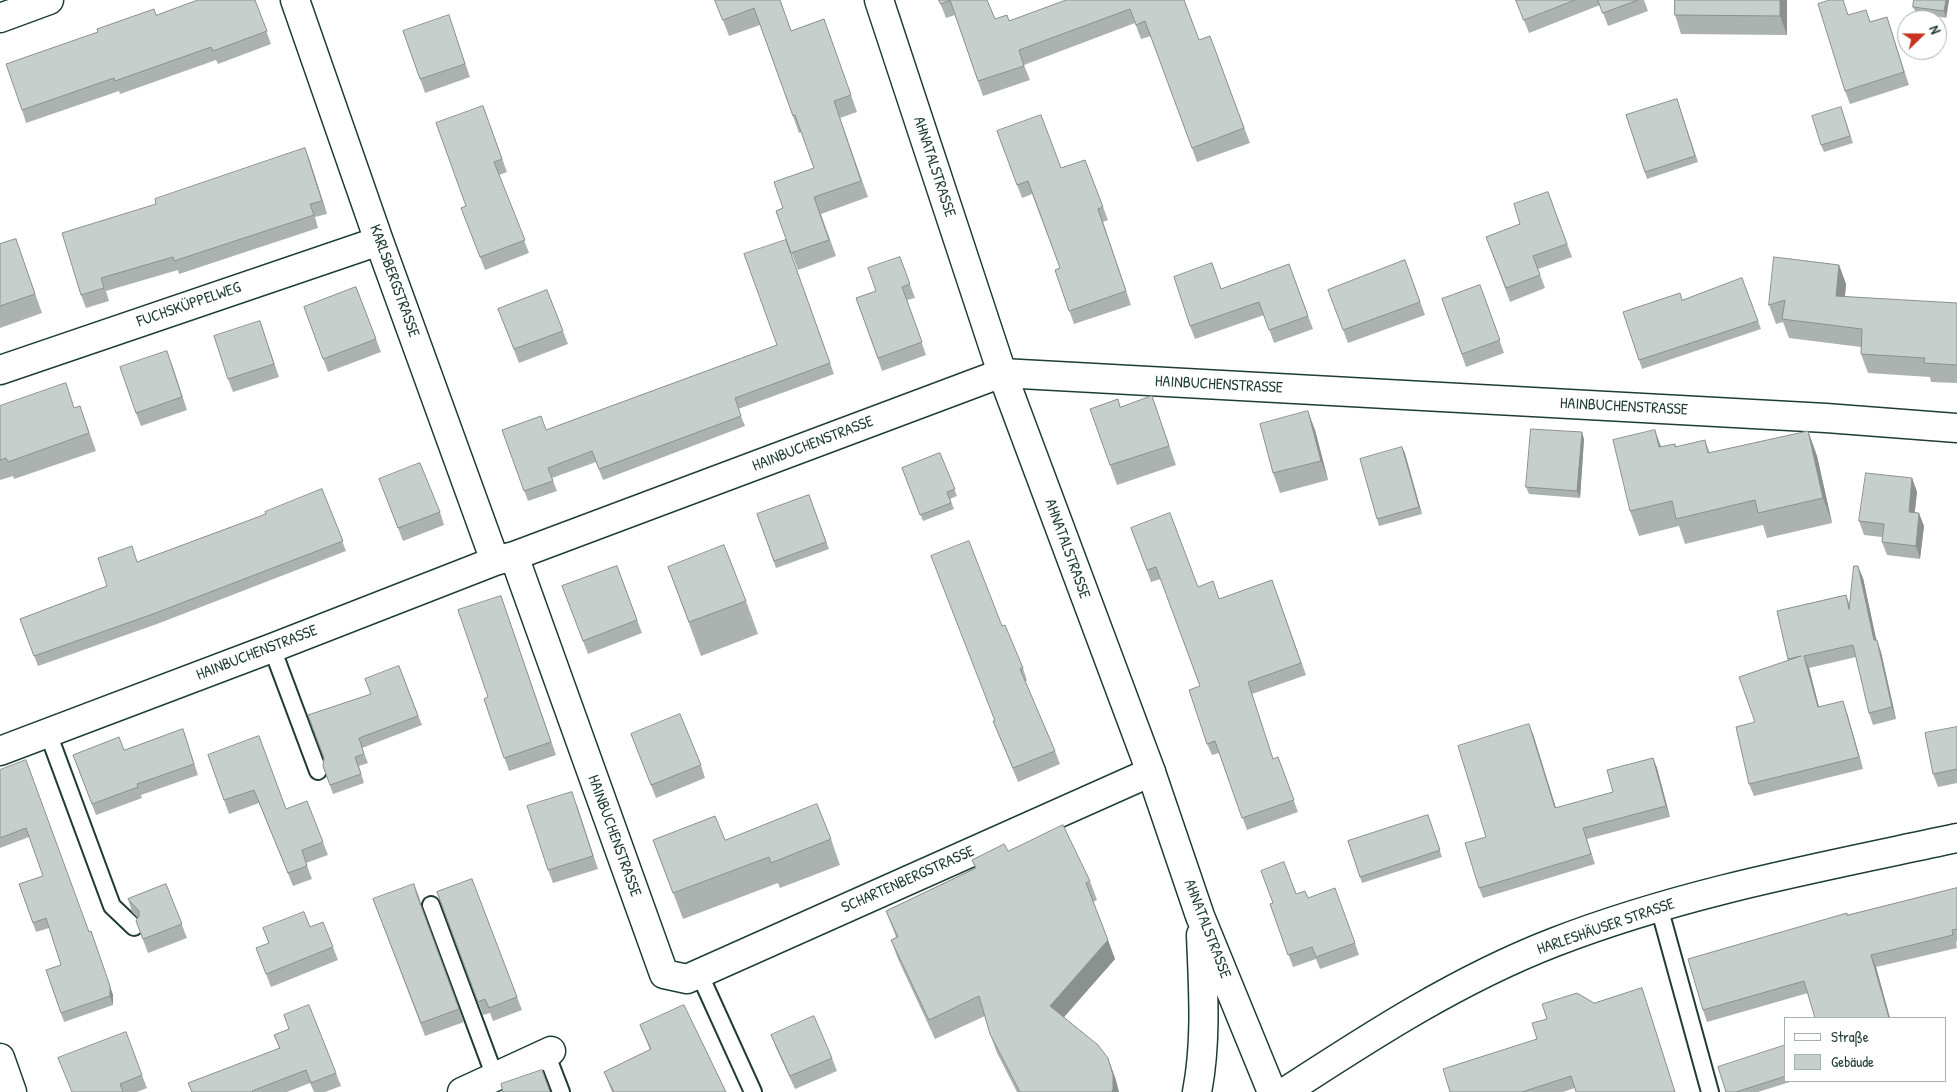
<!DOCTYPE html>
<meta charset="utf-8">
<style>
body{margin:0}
#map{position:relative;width:1957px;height:1092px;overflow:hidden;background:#fff;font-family:"Patrick Hand",sans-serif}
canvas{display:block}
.legend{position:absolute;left:1784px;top:1017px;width:162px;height:65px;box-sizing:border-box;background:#fff;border:1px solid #a5b1ae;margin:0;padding:6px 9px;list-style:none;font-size:15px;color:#1f3d34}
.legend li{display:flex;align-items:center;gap:10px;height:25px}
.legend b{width:25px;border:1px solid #a5b1ae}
.north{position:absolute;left:1897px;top:10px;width:50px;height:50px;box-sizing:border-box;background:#fff;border:1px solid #a5b1ae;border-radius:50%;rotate:68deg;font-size:14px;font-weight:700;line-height:20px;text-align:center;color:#1f3d34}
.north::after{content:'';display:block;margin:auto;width:18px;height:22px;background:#c8321e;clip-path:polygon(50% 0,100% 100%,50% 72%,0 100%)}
</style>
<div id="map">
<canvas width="1957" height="1092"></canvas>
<ul class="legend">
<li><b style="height:6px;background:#fff"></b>Straße</li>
<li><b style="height:14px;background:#c7cfcc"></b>Gebäude</li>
</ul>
<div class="north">N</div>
</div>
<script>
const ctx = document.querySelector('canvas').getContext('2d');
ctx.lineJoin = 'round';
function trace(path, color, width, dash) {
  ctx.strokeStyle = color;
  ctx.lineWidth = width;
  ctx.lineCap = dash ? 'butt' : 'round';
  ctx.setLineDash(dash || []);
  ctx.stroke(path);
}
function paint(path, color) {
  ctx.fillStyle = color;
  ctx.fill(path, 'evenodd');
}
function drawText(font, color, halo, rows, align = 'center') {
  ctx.font = font + ' "Patrick Hand",sans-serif';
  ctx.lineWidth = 4;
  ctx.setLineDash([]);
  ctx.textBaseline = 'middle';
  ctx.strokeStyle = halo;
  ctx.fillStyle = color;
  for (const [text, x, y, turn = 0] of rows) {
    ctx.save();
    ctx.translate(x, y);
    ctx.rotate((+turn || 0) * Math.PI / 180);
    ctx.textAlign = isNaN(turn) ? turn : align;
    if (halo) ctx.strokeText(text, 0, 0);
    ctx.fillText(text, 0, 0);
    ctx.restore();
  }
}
const service = new Path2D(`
 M 272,648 L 318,771
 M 48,733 L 112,906 L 134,927
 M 431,905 L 495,1077
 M 1659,907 L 1710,1092
 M 699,973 L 753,1092
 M 546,1053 L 561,1092`);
const minor = new Path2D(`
 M 295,0 L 379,241 L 495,561
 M 0,18 L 49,0
 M 0,370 L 379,241
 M 514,556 L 664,974 L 687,979 L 1151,772
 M 0,751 L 272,648 L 495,561 L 514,556 L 1002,373 L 1826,418 L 1957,428
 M 0,1058 L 12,1092
 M 462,1092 L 551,1051`);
const tertiary = new Path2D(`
 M 879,0 L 1002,373 L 1151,772 L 1200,916 L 1272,1092
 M 1197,1092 C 1207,1041 1203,987 1201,935`);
const secondary = new Path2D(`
 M 1285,1092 C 1371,1036 1459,979 1555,942 C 1684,892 1822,867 1957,838`);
const wall = new Path2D(`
 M 255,0 L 271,44 L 218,64 L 216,60 L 120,94 L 119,91 L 26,123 L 22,110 L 156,15 Z
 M 715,0 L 780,0 L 791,31 L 824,19 L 857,112 L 840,118 L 868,197 L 821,214 L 836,256 L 798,270 L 776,211 L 783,208 L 814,168 L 801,132 L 799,133 L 760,25 L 729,36 Z
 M 939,0 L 987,0 L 995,19 L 1009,21 L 1184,0 L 1199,40 L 1210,36 L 1250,143 L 1197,162 L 1151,36 L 1141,39 L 1135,23 L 1024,65 L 1030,80 L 983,96 L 955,15 L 946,18 Z
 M 1516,0 L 1644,0 L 1648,11 L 1608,26 L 1600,5 L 1529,33 Z
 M 1675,0 L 1787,0 L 1787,35 L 1681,34 L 1675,15 Z
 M 1914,0 L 1949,0 L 1946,18 L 1916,13 L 1913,7 Z
 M 1866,10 L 1870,22 L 1887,17 L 1909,85 L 1850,104 L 1845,91 L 1849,15 Z
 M 453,28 L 470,77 L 425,93 L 403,31 Z
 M 1677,99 L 1698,162 L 1647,179 L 1626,115 Z
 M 483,106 L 507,172 L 499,175 L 529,253 L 485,270 L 461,208 L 466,206 Z
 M 1841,107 L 1853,143 L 1824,152 L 1821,145 Z
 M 997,131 L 1061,168 L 1085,160 L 1108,220 L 1103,222 L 1131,305 L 1074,324 L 1055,270 L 1060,268 L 1032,194 L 1022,198 Z
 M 305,148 L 327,214 L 315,217 L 318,228 L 179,274 L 178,270 L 106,291 L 109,301 L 86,308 L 81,295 L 156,204 Z
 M 1548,192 L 1572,257 L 1538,269 L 1545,288 L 1510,302 L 1486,237 L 1520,224 Z
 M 16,239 L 42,313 L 0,328 L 0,244 Z
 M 786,240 L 834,374 L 738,409 L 745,426 L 603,480 L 596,462 L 552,478 L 557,491 L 528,501 L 502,430 L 546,430 L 777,345 Z
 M 900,257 L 915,298 L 907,300 L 926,355 L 882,371 L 856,298 L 876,291 Z
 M 1405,260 L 1425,315 L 1348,343 L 1328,290 Z
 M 1289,264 L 1313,329 L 1274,343 L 1264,315 L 1195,339 L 1190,326 L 1222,289 Z
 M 1839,265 L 1846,284 L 1845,297 L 1957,303 L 1957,383 L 1931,382 L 1930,377 L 1868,373 L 1861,354 L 1861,347 L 1789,338 L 1783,322 L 1776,324 L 1769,305 Z
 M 1742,278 L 1761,329 L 1642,369 L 1639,360 Z
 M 1480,285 L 1504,353 L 1466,367 L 1442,299 Z
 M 356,287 L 381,352 L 328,372 L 304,307 Z
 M 547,290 L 568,344 L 519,363 L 498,309 Z
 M 260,321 L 279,377 L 233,392 L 228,379 Z
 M 172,364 L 187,410 L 141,426 L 136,413 Z
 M 1152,396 L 1176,465 L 1117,485 L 1090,409 L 1121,407 Z
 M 0,406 L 75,408 L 80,406 L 96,451 L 14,479 L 13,476 L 0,480 Z
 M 1315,430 L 1328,480 L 1280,493 L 1273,473 Z
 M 1808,431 L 1817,456 L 1832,523 L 1767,538 L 1763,525 L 1685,544 L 1679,526 L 1639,536 L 1630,511 L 1661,447 L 1675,444 L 1676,447 L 1705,440 L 1710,453 Z
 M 1584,439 L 1580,498 L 1529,494 L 1526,487 Z
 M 1402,447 L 1422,514 L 1379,526 L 1377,519 Z
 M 940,453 L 957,496 L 950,499 L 954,509 L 923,521 L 902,468 Z
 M 1912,478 L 1917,492 L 1915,512 L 1924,526 L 1920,559 L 1887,555 L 1882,542 L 1882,537 L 1864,535 L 1859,521 Z
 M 322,489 L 346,551 L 157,624 L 38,666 L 20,619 L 107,586 L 137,562 L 266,514 Z
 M 384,492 L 440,512 L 444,525 L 403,541 Z
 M 809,495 L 829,549 L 776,568 L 757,514 Z
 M 1131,528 L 1198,587 L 1219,599 L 1272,580 L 1306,675 L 1252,694 L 1273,759 L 1278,757 L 1298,812 L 1247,830 L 1219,753 L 1212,755 L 1207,744 L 1200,686 L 1161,579 L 1151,582 Z
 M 617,566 L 642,633 L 588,654 L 562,586 Z
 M 668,567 L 746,601 L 758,634 L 701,656 Z
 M 1863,578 L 1876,640 L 1881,652 L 1896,719 L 1873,725 L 1869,713 L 1856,657 L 1809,668 L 1819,707 L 1847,713 L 1863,769 L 1754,796 L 1749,784 L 1755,722 L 1788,661 L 1777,611 L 1846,595 L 1850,605 Z
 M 501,596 L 556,755 L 509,771 L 484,699 L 488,697 Z
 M 1002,626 L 1023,668 L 1027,681 L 1025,681 L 1055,751 L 1060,764 L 1018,782 L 993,721 L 995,721 Z
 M 399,666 L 422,725 L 362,748 L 368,763 L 359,766 L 364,783 L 333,794 L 323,766 L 371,694 Z
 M 1957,727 L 1957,783 L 1938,787 L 1933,774 Z
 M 183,729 L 198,775 L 141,795 L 142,798 L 96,815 L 73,755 L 124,750 Z
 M 631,734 L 701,765 L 705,778 L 656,798 Z
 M 1533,734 L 1556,808 L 1613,792 L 1653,758 L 1657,768 L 1670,817 L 1587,839 L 1595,864 L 1483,898 L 1479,888 L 1486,837 Z
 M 208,755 L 286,809 L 323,842 L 328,855 L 306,863 L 312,879 L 293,886 L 259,803 L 229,814 Z
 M 0,770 L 89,932 L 113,995 L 113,1005 L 64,1022 L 46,970 L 61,965 L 49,928 L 36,932 L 19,884 L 43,876 L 29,837 L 0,848 Z
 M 577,805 L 598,869 L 553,883 L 548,870 Z
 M 1428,815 L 1442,857 L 1362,883 L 1348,841 Z
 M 831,839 L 840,865 L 780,888 L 778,883 L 683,919 L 653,840 L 725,840 Z
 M 1008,851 L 1090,881 L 1097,900 L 1093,902 L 1115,959 L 1064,1017 L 1115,1077 L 1119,1092 L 1017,1092 L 997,1053 L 990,1034 L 985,1016 L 935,1039 L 898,959 L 891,940 L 896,937 L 886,911 L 975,868 L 972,860 Z
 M 472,879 L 522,1010 L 493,1021 L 490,1013 L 483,1015 L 437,892 Z
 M 166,884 L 187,938 L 148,953 L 136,921 L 138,918 L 132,912 L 128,899 Z
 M 1957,888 L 1957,942 L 1956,942 L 1957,948 L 1876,967 L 1890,1018 L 1815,1018 L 1808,993 L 1707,1022 L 1703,1010 L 1847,915 Z
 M 1296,894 L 1308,898 L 1355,943 L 1359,955 L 1320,969 L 1316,959 L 1293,967 L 1270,904 Z
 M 419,897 L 421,908 L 464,1022 L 425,1036 L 373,899 Z
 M 310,927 L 333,947 L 338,960 L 271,987 L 256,948 L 269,944 L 263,928 Z
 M 1642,988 L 1675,1092 L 1576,1092 L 1575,1088 L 1563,1092 L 1450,1092 L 1594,1003 Z
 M 284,1015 L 336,1073 L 341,1086 L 325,1092 L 314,1092 L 310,1083 L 287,1092 L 191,1092 L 279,1048 L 274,1035 L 289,1029 Z
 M 640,1025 L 726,1092 L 612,1092 L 604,1072 L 650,1050 Z
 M 771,1035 L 832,1058 L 837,1071 L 795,1089 L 776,1048 Z
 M 1786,1045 L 1786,1081 L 1793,1081 L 1758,1092 L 1726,1092 Z
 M 142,1075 L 147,1088 L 137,1092 L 71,1092 Z`);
const shadedWall = new Path2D(`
 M 1780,0 L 1787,0 L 1787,35 L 1780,16 Z
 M 1946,0 L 1949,0 L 1946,18 L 1944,11 Z
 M 305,148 L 310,161 L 327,214 L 322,201 Z
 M 1839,265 L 1846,284 L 1843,315 L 1836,296 Z
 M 1308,411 L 1315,430 L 1328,480 L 1321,461 Z
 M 1655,430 L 1664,455 L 1659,447 Z
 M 1808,431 L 1817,456 L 1832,523 L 1823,498 Z
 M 1582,432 L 1584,439 L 1580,498 L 1577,491 Z
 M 1402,447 L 1405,453 L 1422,514 L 1419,507 Z
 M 1912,478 L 1917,492 L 1913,525 L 1909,512 Z
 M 1919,513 L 1924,526 L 1920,559 L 1916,546 Z
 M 1858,566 L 1863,578 L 1879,652 L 1874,640 Z
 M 1877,640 L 1881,652 L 1896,719 L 1892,707 Z
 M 1804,656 L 1809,668 L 1822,719 L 1818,707 Z
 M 1843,701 L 1847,713 L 1863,769 L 1859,757 Z
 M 1529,724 L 1533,734 L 1559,818 L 1555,808 Z
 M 1653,758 L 1657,768 L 1670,817 L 1666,806 Z
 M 414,884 L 419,897 L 422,908 L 417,895 Z
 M 91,931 L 113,995 L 113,1005 L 110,996 Z
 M 1108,940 L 1115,959 L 1057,1025 L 1050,1006 Z
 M 1871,955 L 1876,967 L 1890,1018 L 1889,1018 Z
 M 1108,1058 L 1115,1077 L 1119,1092 L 1112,1092 Z`);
const building = new Path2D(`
 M 198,0 L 255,0 L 267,31 L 213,51 L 211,47 L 115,81 L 114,78 L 22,110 L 6,64 L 98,32 L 97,29 L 154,9 L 156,15 Z
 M 715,0 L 780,0 L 791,31 L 824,19 L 851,95 L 834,101 L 861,181 L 814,197 L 829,240 L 791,253 L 776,211 L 783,208 L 774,182 L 814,168 L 795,115 L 793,116 L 754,8 L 723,20 Z
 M 939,0 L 987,0 L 995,19 L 1007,15 L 1009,21 L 1066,0 L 1184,0 L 1199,40 L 1210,36 L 1244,128 L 1192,148 L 1145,21 L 1136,25 L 1130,9 L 1019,50 L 1024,66 L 978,81 L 950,0 L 941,4 Z
 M 1516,0 L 1575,0 L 1524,20 Z
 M 1598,0 L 1638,0 L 1603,13 Z
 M 1675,0 L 1780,0 L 1780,16 L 1675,15 Z
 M 1830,0 L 1843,0 L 1848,15 L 1866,10 L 1870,22 L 1887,17 L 1904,72 L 1845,91 L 1818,4 Z
 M 1914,0 L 1946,0 L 1944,11 L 1913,7 Z
 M 449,15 L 465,64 L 420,79 L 403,31 Z
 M 1677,99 L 1695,156 L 1645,172 L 1626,115 Z
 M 483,106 L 502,159 L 494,162 L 525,240 L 480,257 L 461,208 L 466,206 L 436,123 Z
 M 1841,107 L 1850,136 L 1821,145 L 1812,116 Z
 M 1041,115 L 1061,168 L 1085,160 L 1103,207 L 1098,209 L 1126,291 L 1069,311 L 1055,270 L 1060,268 L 1028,181 L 1017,185 L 997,131 Z
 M 305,148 L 322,201 L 310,204 L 314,215 L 174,261 L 173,257 L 101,278 L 104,288 L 81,295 L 62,233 L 156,204 L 155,199 Z
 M 1548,192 L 1567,244 L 1533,256 L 1540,275 L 1506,288 L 1486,237 L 1520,224 L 1514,204 Z
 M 16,239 L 35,294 L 0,306 L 0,244 Z
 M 786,240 L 830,363 L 735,398 L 741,416 L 599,469 L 592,451 L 548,468 L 553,481 L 524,491 L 502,430 L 541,416 L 546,430 L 777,345 L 744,254 Z
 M 900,257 L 910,284 L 902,287 L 922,342 L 878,358 L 856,298 L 876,291 L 868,268 Z
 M 1774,257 L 1839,265 L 1836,296 L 1957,303 L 1957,365 L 1924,363 L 1925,358 L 1861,354 L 1862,329 L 1782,319 L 1785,300 L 1769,305 Z
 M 1405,260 L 1420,302 L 1343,330 L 1328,290 Z
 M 1212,263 L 1221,289 L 1289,264 L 1308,316 L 1269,330 L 1259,302 L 1190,326 L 1174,277 Z
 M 1742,278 L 1758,321 L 1639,360 L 1623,312 L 1680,293 L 1682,300 Z
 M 1480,285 L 1500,340 L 1462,354 L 1442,299 Z
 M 356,287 L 376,339 L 323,359 L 304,307 Z
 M 547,290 L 563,331 L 514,349 L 498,309 Z
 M 260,321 L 274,364 L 228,379 L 214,336 Z
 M 167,351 L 182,397 L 136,413 L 120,367 Z
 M 66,383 L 74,408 L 80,406 L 89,433 L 8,462 L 6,458 L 0,460 L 0,406 Z
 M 1152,396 L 1169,446 L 1110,465 L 1090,409 L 1118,399 L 1120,407 Z
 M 1308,411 L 1321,461 L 1273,473 L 1260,424 Z
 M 1531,429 L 1582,432 L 1577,491 L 1526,487 Z
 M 1655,430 L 1659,447 L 1675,444 L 1675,447 L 1705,440 L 1708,453 L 1808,431 L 1823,498 L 1758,513 L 1755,500 L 1676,519 L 1672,501 L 1630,511 L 1613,440 Z
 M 1402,447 L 1419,507 L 1377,519 L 1360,459 Z
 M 940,453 L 955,489 L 947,492 L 951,503 L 920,515 L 902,468 Z
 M 420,463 L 440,512 L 398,528 L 379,479 Z
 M 1866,473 L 1912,478 L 1909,512 L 1919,513 L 1916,546 L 1882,542 L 1884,524 L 1859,521 Z
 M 322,489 L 343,541 L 153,614 L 34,656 L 20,619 L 107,586 L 98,558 L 132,546 L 137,562 L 266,514 L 265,512 Z
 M 809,495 L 826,542 L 774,561 L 757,514 Z
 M 1170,513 L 1198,587 L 1213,581 L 1219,599 L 1272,580 L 1301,663 L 1248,682 L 1273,759 L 1278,757 L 1294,800 L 1242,818 L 1215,741 L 1207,744 L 1189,690 L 1200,686 L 1156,567 L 1147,570 L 1131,528 Z
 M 969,541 L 1002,626 L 1005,625 L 1023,668 L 1020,669 L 1055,751 L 1013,768 L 993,721 L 995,721 L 931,556 Z
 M 724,545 L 746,601 L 689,622 L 668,567 Z
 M 617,566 L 637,620 L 583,641 L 562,586 Z
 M 1854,566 L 1858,566 L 1874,640 L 1877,640 L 1892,707 L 1869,713 L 1853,645 L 1804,656 L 1818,707 L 1843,701 L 1859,757 L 1749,784 L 1736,727 L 1755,722 L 1739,677 L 1801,656 L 1788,659 L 1777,611 L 1846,595 L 1849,609 Z
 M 501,596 L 551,742 L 504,758 L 484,699 L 488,697 L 458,610 Z
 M 399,666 L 418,716 L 359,738 L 364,754 L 355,757 L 361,774 L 330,785 L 323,766 L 324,758 L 308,715 L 371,694 L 365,679 Z
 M 680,714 L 701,765 L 651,785 L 631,734 Z
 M 1529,724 L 1555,808 L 1613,792 L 1607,770 L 1653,758 L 1666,806 L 1583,828 L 1591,854 L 1479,888 L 1465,843 L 1486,837 L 1458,746 Z
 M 1957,727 L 1957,769 L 1933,774 L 1925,733 Z
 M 183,729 L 194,764 L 137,784 L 138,787 L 92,804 L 73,755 L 119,737 L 124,750 Z
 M 259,736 L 286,809 L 307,801 L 323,842 L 302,850 L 307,866 L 288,873 L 254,790 L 224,800 L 208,755 Z
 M 26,760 L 89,932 L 91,931 L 110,986 L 110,996 L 61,1013 L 46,970 L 61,965 L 46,918 L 33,923 L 19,884 L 43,876 L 26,828 L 0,838 L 0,770 Z
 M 572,792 L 593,856 L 548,870 L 527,806 Z
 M 817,804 L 831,839 L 771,863 L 769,857 L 673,893 L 653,840 L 715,816 L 725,840 Z
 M 1428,815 L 1440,850 L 1360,877 L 1348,841 Z
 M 1063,825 L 1090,881 L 1086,883 L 1108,940 L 1050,1006 L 1098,1045 L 1108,1058 L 1113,1075 L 1113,1089 L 1112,1092 L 1020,1092 L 990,1034 L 979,996 L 929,1020 L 891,940 L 898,937 L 886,911 L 976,868 L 972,860 L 1004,844 L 1008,851 Z
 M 1284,862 L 1296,894 L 1305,891 L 1308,898 L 1335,888 L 1355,943 L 1316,957 L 1312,947 L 1288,955 L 1270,904 L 1273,903 L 1261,871 Z
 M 472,879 L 517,997 L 489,1008 L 485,999 L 478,1002 L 437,892 Z
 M 166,884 L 182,924 L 143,939 L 136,921 L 139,916 L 139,911 L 128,899 Z
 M 414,884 L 417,895 L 459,1009 L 421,1023 L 373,899 Z
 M 1957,888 L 1957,929 L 1952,930 L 1953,935 L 1871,955 L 1889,1018 L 1815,1018 L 1804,981 L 1703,1010 L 1688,959 L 1847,913 L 1847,915 Z
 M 304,912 L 310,927 L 323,922 L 333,947 L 266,974 L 256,948 L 269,943 L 263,928 Z
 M 1642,988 L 1675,1092 L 1576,1092 L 1571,1076 L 1522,1092 L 1450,1092 L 1443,1069 L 1537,1039 L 1532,1023 L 1547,1019 L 1542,1004 L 1577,993 L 1594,1003 Z
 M 309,1005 L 336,1073 L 311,1083 L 306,1070 L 252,1091 L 253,1092 L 192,1092 L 188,1083 L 280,1048 L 274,1035 L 289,1029 L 284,1015 Z
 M 684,1005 L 726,1092 L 614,1092 L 604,1072 L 651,1049 L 640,1025 Z
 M 814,1016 L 832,1058 L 790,1076 L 771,1035 Z
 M 126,1032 L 142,1075 L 120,1084 L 123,1092 L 72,1092 L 58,1058 Z
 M 1786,1045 L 1786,1076 L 1736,1092 L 1726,1092 L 1718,1067 Z
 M 542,1070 L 550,1092 L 503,1092 L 501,1084 Z`);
const streetNames = [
 ["AHNATALSTRASSE",934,167,72],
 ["KARLSBERGSTRASSE",394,281,70],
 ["FUCHSKÜPPELWEG",189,305,-19],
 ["HAINBUCHENSTRASSE",1219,385,3],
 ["HAINBUCHENSTRASSE",1624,407,3],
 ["HAINBUCHENSTRASSE",813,444,-21],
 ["AHNATALSTRASSE",1067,549,70],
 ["HAINBUCHENSTRASSE",257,653,-21],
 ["HAINBUCHENSTRASSE",614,836,70],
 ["SCHARTENBERGSTRASSE",908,880,-24],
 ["HARLESHÄUSER STRASSE",1606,927,-19],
 ["AHNATALSTRASSE",1207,929,69]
];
trace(service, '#1f3d34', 20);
trace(minor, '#1f3d34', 31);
trace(tertiary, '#1f3d34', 31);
trace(secondary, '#1f3d34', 31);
trace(service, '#fff', 16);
trace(minor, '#fff', 28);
trace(tertiary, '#fff', 28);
trace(secondary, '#fff', 28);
paint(wall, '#abb2af');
paint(shadedWall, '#8b918f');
paint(building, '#c7cfcc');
trace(building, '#8b918f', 1);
drawText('16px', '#1f3d34', '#fff', streetNames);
</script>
